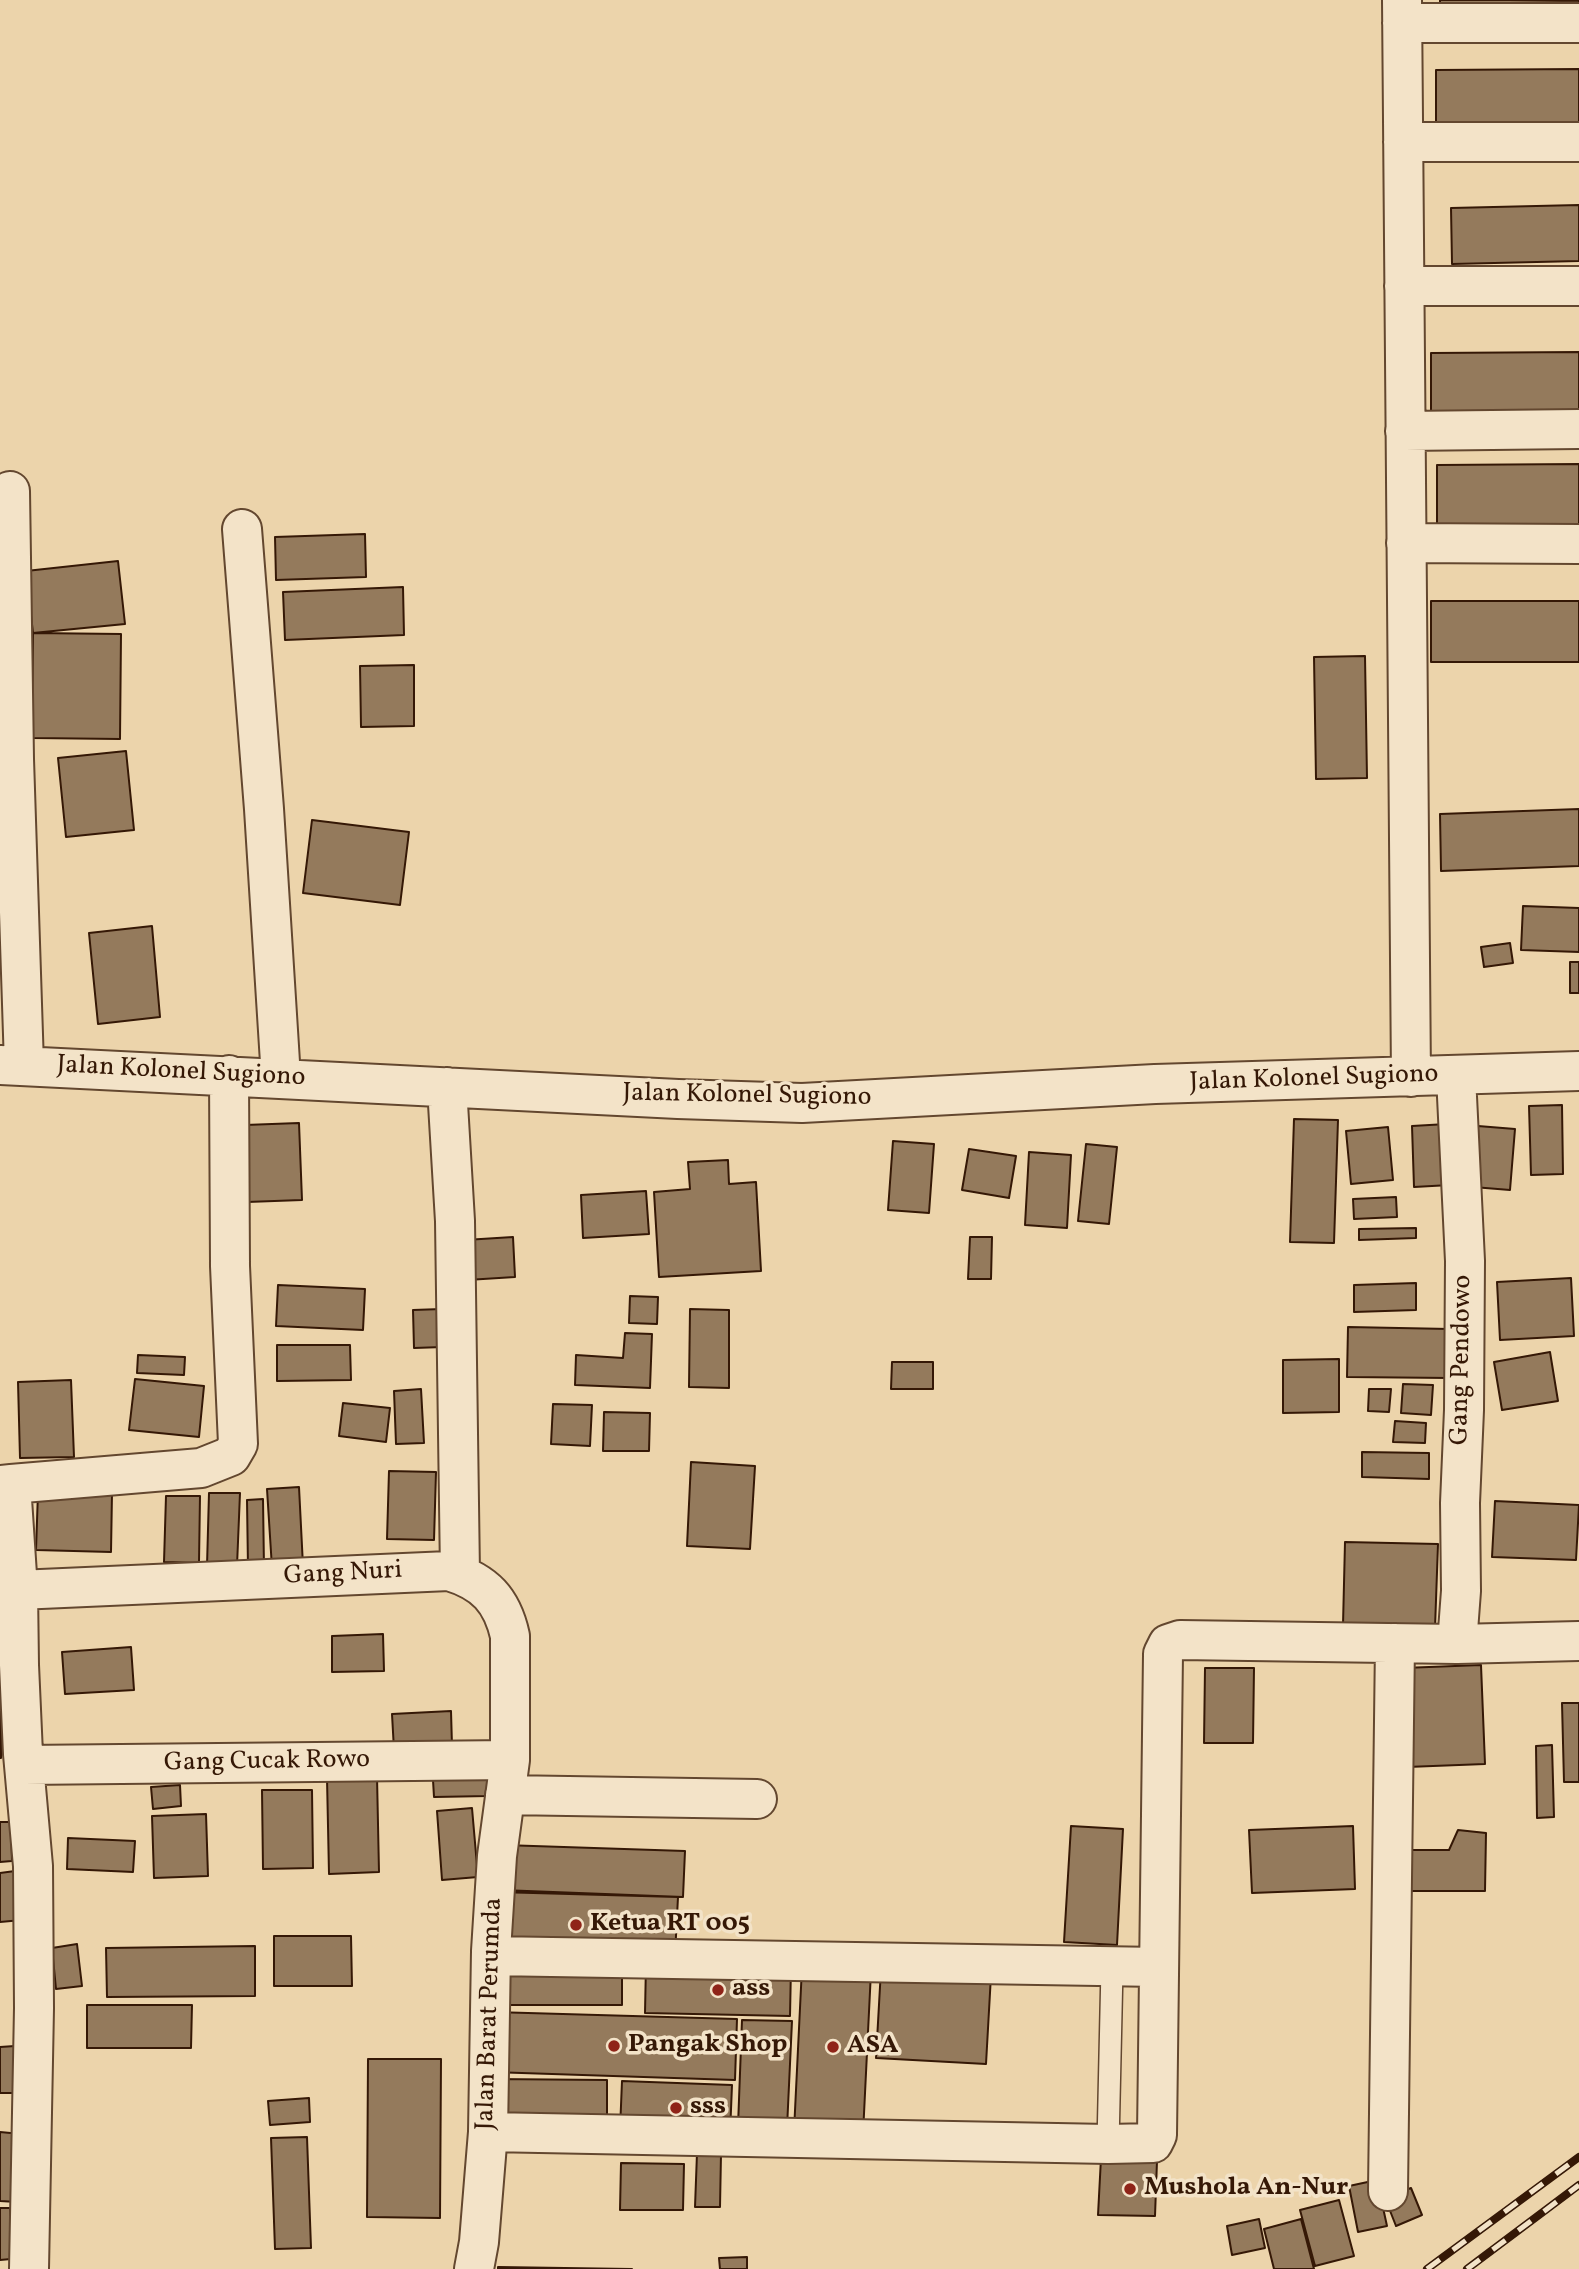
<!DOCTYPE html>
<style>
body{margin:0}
canvas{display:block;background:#ecd4ab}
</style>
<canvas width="1579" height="2269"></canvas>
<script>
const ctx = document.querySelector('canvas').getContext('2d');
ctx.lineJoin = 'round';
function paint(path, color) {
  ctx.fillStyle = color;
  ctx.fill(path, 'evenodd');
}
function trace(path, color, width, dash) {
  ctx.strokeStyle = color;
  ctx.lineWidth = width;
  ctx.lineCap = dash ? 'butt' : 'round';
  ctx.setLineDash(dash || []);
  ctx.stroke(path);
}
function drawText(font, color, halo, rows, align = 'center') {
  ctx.font = font + ' Vollkorn,serif';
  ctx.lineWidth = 7;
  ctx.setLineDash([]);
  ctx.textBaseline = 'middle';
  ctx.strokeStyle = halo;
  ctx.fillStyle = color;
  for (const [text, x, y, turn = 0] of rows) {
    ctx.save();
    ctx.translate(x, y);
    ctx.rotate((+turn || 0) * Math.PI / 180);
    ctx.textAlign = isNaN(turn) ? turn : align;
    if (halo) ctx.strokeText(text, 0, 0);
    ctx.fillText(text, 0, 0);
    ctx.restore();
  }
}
const building = new Path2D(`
 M 1440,0 L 1579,0 L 1579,2 L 1440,4 Z
 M 1579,69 L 1579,126 L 1436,127 L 1436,70 Z
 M 1579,205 L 1579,261 L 1452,264 L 1451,208 Z
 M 1579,352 L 1579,412 L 1431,413 L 1431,353 Z
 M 1579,464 L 1579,526 L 1437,527 L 1437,465 Z
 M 365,534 L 366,577 L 276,580 L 275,537 Z
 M 118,561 L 125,624 L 33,633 L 26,571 Z
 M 403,587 L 404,635 L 285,640 L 283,592 Z
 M 1431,601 L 1579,601 L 1579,662 L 1431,662 Z
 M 33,633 L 121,634 L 120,739 L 32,738 Z
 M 1365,656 L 1367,778 L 1316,779 L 1314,657 Z
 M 414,665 L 414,726 L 361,727 L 360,666 Z
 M 126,751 L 134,830 L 66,837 L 58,758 Z
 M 1579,809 L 1579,866 L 1441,871 L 1440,814 Z
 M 312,820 L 409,832 L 400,905 L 303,893 Z
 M 1523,906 L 1579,908 L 1579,952 L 1521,950 Z
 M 152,926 L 160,1017 L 98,1024 L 89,933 Z
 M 1510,943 L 1513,963 L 1484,967 L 1481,947 Z
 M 1570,962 L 1579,962 L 1579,993 L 1570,993 Z
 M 1562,1105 L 1563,1174 L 1531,1175 L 1529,1106 Z
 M 1294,1119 L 1338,1120 L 1334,1243 L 1290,1242 Z
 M 299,1123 L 302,1200 L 247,1202 L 245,1125 Z
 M 1447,1124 L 1450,1185 L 1414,1187 L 1412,1126 Z
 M 1478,1126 L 1515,1129 L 1510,1190 L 1473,1187 Z
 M 1388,1127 L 1393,1180 L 1351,1184 L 1346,1131 Z
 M 893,1141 L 934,1144 L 929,1213 L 888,1210 Z
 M 1086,1144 L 1117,1147 L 1109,1224 L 1078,1221 Z
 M 969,1149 L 1016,1156 L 1009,1198 L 962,1190 Z
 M 1029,1152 L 1071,1155 L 1067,1228 L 1025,1225 Z
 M 728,1160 L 729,1184 L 756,1182 L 761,1271 L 659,1277 L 654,1192 L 690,1189 L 688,1162 Z
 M 646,1191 L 649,1234 L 583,1238 L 581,1195 Z
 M 1396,1197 L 1397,1217 L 1354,1219 L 1353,1199 Z
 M 1416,1228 L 1416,1238 L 1359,1240 L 1359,1229 Z
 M 513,1237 L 515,1277 L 467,1280 L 465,1240 Z
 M 970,1237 L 992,1237 L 991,1279 L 968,1279 Z
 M 1571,1278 L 1574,1336 L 1500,1340 L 1497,1282 Z
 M 1416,1283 L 1416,1310 L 1354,1312 L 1354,1285 Z
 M 278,1285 L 365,1289 L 363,1330 L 276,1326 Z
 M 630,1296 L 658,1297 L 657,1324 L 629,1323 Z
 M 442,1309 L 443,1347 L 414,1348 L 413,1310 Z
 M 690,1309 L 729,1310 L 729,1388 L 689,1387 Z
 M 1348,1327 L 1450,1329 L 1450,1378 L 1347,1377 Z
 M 625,1333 L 652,1334 L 650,1388 L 575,1385 L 576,1355 L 623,1358 Z
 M 277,1345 L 350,1345 L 351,1380 L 277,1381 Z
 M 1550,1352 L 1558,1401 L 1502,1410 L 1494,1362 Z
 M 138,1355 L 185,1357 L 184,1375 L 137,1373 Z
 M 1339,1359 L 1339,1412 L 1283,1413 L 1283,1360 Z
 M 892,1362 L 933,1362 L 933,1389 L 891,1389 Z
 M 135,1379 L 204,1386 L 199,1437 L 129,1430 Z
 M 71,1380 L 74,1457 L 20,1458 L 18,1382 Z
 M 1403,1384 L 1433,1385 L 1431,1415 L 1401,1413 Z
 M 421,1389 L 424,1443 L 396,1444 L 394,1391 Z
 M 1369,1389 L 1391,1389 L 1389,1412 L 1368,1411 Z
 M 343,1403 L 390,1408 L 386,1442 L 339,1436 Z
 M 553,1404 L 592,1405 L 590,1446 L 551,1444 Z
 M 604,1412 L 650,1413 L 649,1451 L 603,1451 Z
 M 1395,1421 L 1426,1423 L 1425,1443 L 1393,1442 Z
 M 1362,1452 L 1429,1453 L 1429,1479 L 1362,1477 Z
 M 691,1462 L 755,1466 L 750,1549 L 687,1546 Z
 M 389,1471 L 436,1472 L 434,1540 L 387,1539 Z
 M 299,1487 L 303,1566 L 272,1568 L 267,1489 Z
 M 38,1492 L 112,1493 L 111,1552 L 36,1550 Z
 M 209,1493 L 240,1493 L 237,1566 L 207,1566 Z
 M 166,1496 L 200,1496 L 199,1563 L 164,1562 Z
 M 263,1499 L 264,1568 L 248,1568 L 247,1500 Z
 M 1495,1501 L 1579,1505 L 1576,1560 L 1492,1557 Z
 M 1345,1542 L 1438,1544 L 1435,1628 L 1343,1625 Z
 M 383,1634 L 384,1671 L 332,1672 L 332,1636 Z
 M 131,1647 L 134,1690 L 65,1694 L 62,1652 Z
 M 1481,1665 L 1485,1764 L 1407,1767 L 1403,1668 Z
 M 1205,1668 L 1254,1668 L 1253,1743 L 1204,1743 Z
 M 1562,1703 L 1579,1703 L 1579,1782 L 1564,1782 Z
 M 451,1711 L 452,1746 L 394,1750 L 392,1714 Z
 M 0,1712 L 3,1712 L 1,1758 L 0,1758 Z
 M 1552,1745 L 1554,1817 L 1537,1818 L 1536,1746 Z
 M 377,1776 L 379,1872 L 329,1874 L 327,1778 Z
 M 487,1778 L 488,1796 L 434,1797 L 433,1780 Z
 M 180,1785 L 181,1806 L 153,1809 L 151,1787 Z
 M 262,1790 L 312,1790 L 313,1868 L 263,1869 Z
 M 472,1808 L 478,1877 L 442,1880 L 437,1811 Z
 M 206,1814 L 208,1876 L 154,1878 L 152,1816 Z
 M 0,1822 L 11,1822 L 12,1861 L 0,1862 Z
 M 1071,1826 L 1123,1829 L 1117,1945 L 1064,1942 Z
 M 1353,1826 L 1355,1889 L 1252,1893 L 1249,1830 Z
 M 1458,1830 L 1486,1833 L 1485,1891 L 1396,1891 L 1399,1850 L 1449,1850 Z
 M 68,1838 L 135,1841 L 133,1872 L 67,1869 Z
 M 503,1845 L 685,1851 L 683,1897 L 501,1890 Z
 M 15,1871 L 22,1920 L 0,1922 L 0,1873 Z
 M 497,1892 L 678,1897 L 675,1955 L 492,1951 Z
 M 274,1936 L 351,1936 L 352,1986 L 274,1986 Z
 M 77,1944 L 82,1986 L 56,1989 L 52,1948 Z
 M 255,1946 L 255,1996 L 107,1997 L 106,1948 Z
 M 498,1960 L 622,1961 L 622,2005 L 498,2005 Z
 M 646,1963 L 791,1966 L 790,2016 L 645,2013 Z
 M 802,1967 L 871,1971 L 863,2134 L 794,2131 Z
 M 881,1969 L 991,1975 L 986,2064 L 876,2058 Z
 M 87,2005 L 192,2005 L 191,2048 L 87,2048 Z
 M 493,2012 L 737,2019 L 735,2080 L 491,2072 Z
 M 742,2020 L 792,2021 L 787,2128 L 738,2126 Z
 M 15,2046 L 16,2093 L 0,2093 L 0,2047 Z
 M 368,2059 L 441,2059 L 440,2218 L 367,2217 Z
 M 491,2079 L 607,2080 L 607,2125 L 491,2124 Z
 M 622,2081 L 732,2085 L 730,2134 L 620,2130 Z
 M 309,2098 L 310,2122 L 270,2125 L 268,2101 Z
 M 0,2132 L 21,2134 L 17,2202 L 0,2201 Z
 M 307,2137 L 311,2248 L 275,2249 L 271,2138 Z
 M 697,2153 L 721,2154 L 720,2207 L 695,2207 Z
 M 1101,2158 L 1157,2161 L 1155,2216 L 1098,2215 Z
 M 621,2163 L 684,2164 L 683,2210 L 620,2210 Z
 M 1377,2180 L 1387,2226 L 1358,2232 L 1349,2186 Z
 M 1411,2188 L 1422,2215 L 1396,2226 L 1385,2198 Z
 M 1339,2200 L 1354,2256 L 1315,2266 L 1300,2210 Z
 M 0,2208 L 10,2208 L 11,2259 L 0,2260 Z
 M 1259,2219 L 1265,2248 L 1232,2255 L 1227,2226 Z
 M 1301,2219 L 1314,2269 L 1274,2269 L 1264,2229 Z
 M 747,2257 L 747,2269 L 720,2269 L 719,2258 Z
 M 498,2267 L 632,2269 L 498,2269 Z`);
const lane = new Path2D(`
 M 1108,2144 L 1112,1968`);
const street = new Path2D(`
 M 1402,0 L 1411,1077
 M 1402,23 L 1579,23
 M 1403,142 L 1579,142
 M 1404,286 L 1579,286
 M 1405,431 L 1579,429
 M 10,491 L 14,759 L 24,1065
 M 242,529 L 264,809 L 281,1078
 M 1406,543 L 1579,544
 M 0,1065 L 678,1099 L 802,1103 L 1155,1084 L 1579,1071
 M 1456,1076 L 1465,1261 L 1464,1410 L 1460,1503 L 1461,1591 L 1457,1644
 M 447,1087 L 455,1221 L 460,1574
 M 11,1484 L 201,1468 L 231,1456 L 238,1444 L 230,1266 L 229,1075
 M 0,1485 L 11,1484 L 18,1590 L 19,1665 L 23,1754 L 33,1866 L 34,2008 L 29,2269
 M 18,1590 L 449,1571 C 485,1582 502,1600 510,1636 L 510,1760 L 497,1856 L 491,1951 L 488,2132 L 479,2242 L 474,2269
 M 24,1765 L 510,1760
 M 505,1795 L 757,1799
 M 491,1956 L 1159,1967
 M 488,2132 L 1108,2144 L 1153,2143 L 1157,2135 L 1163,1654 L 1168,1644 L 1180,1640 L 1457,1644 L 1579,1641
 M 1388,2191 L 1395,1643`);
const rail = new Path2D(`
 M 1427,2269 L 1579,2157
 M 1467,2269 L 1579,2185`);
const markers = [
 [576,1925,7,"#8f2418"],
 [718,1990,7,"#8f2418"],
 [614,2046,7,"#8f2418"],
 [833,2047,7,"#8f2418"],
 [676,2108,7,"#8f2418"],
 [1130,2189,7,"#8f2418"]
];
const streetNames = [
 ["Jalan Kolonel Sugiono",181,1073,3],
 ["Jalan Kolonel Sugiono",1314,1080,-2],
 ["Jalan Kolonel Sugiono",747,1097,1],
 ["Gang Pendowo",1463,1360,-89],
 ["Gang Nuri",343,1575,-3],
 ["Gang Cucak Rowo",267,1763,-1],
 ["Jalan Barat Perumda",491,2014,-88]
];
const poiNames = [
 ["Ketua RT 005",590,1925],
 ["ass",732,1990],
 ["Pangak Shop",628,2046],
 ["ASA",847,2047],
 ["sss",690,2108],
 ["Mushola An-Nur",1144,2189]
];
paint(building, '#947a5c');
trace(building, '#351806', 2);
trace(lane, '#63472f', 24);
trace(street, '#63472f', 42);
trace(lane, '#f3e3c8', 21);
trace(street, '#f3e3c8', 38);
trace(rail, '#351806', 8);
trace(rail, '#f3e3c8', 5, [16]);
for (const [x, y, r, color] of markers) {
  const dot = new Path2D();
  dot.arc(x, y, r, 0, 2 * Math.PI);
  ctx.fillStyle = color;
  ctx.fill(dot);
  trace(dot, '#f3e3c8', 2.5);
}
drawText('26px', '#351806', '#f3e3c8', streetNames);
drawText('bold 26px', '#351806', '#f3e3c8', poiNames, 'left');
</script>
